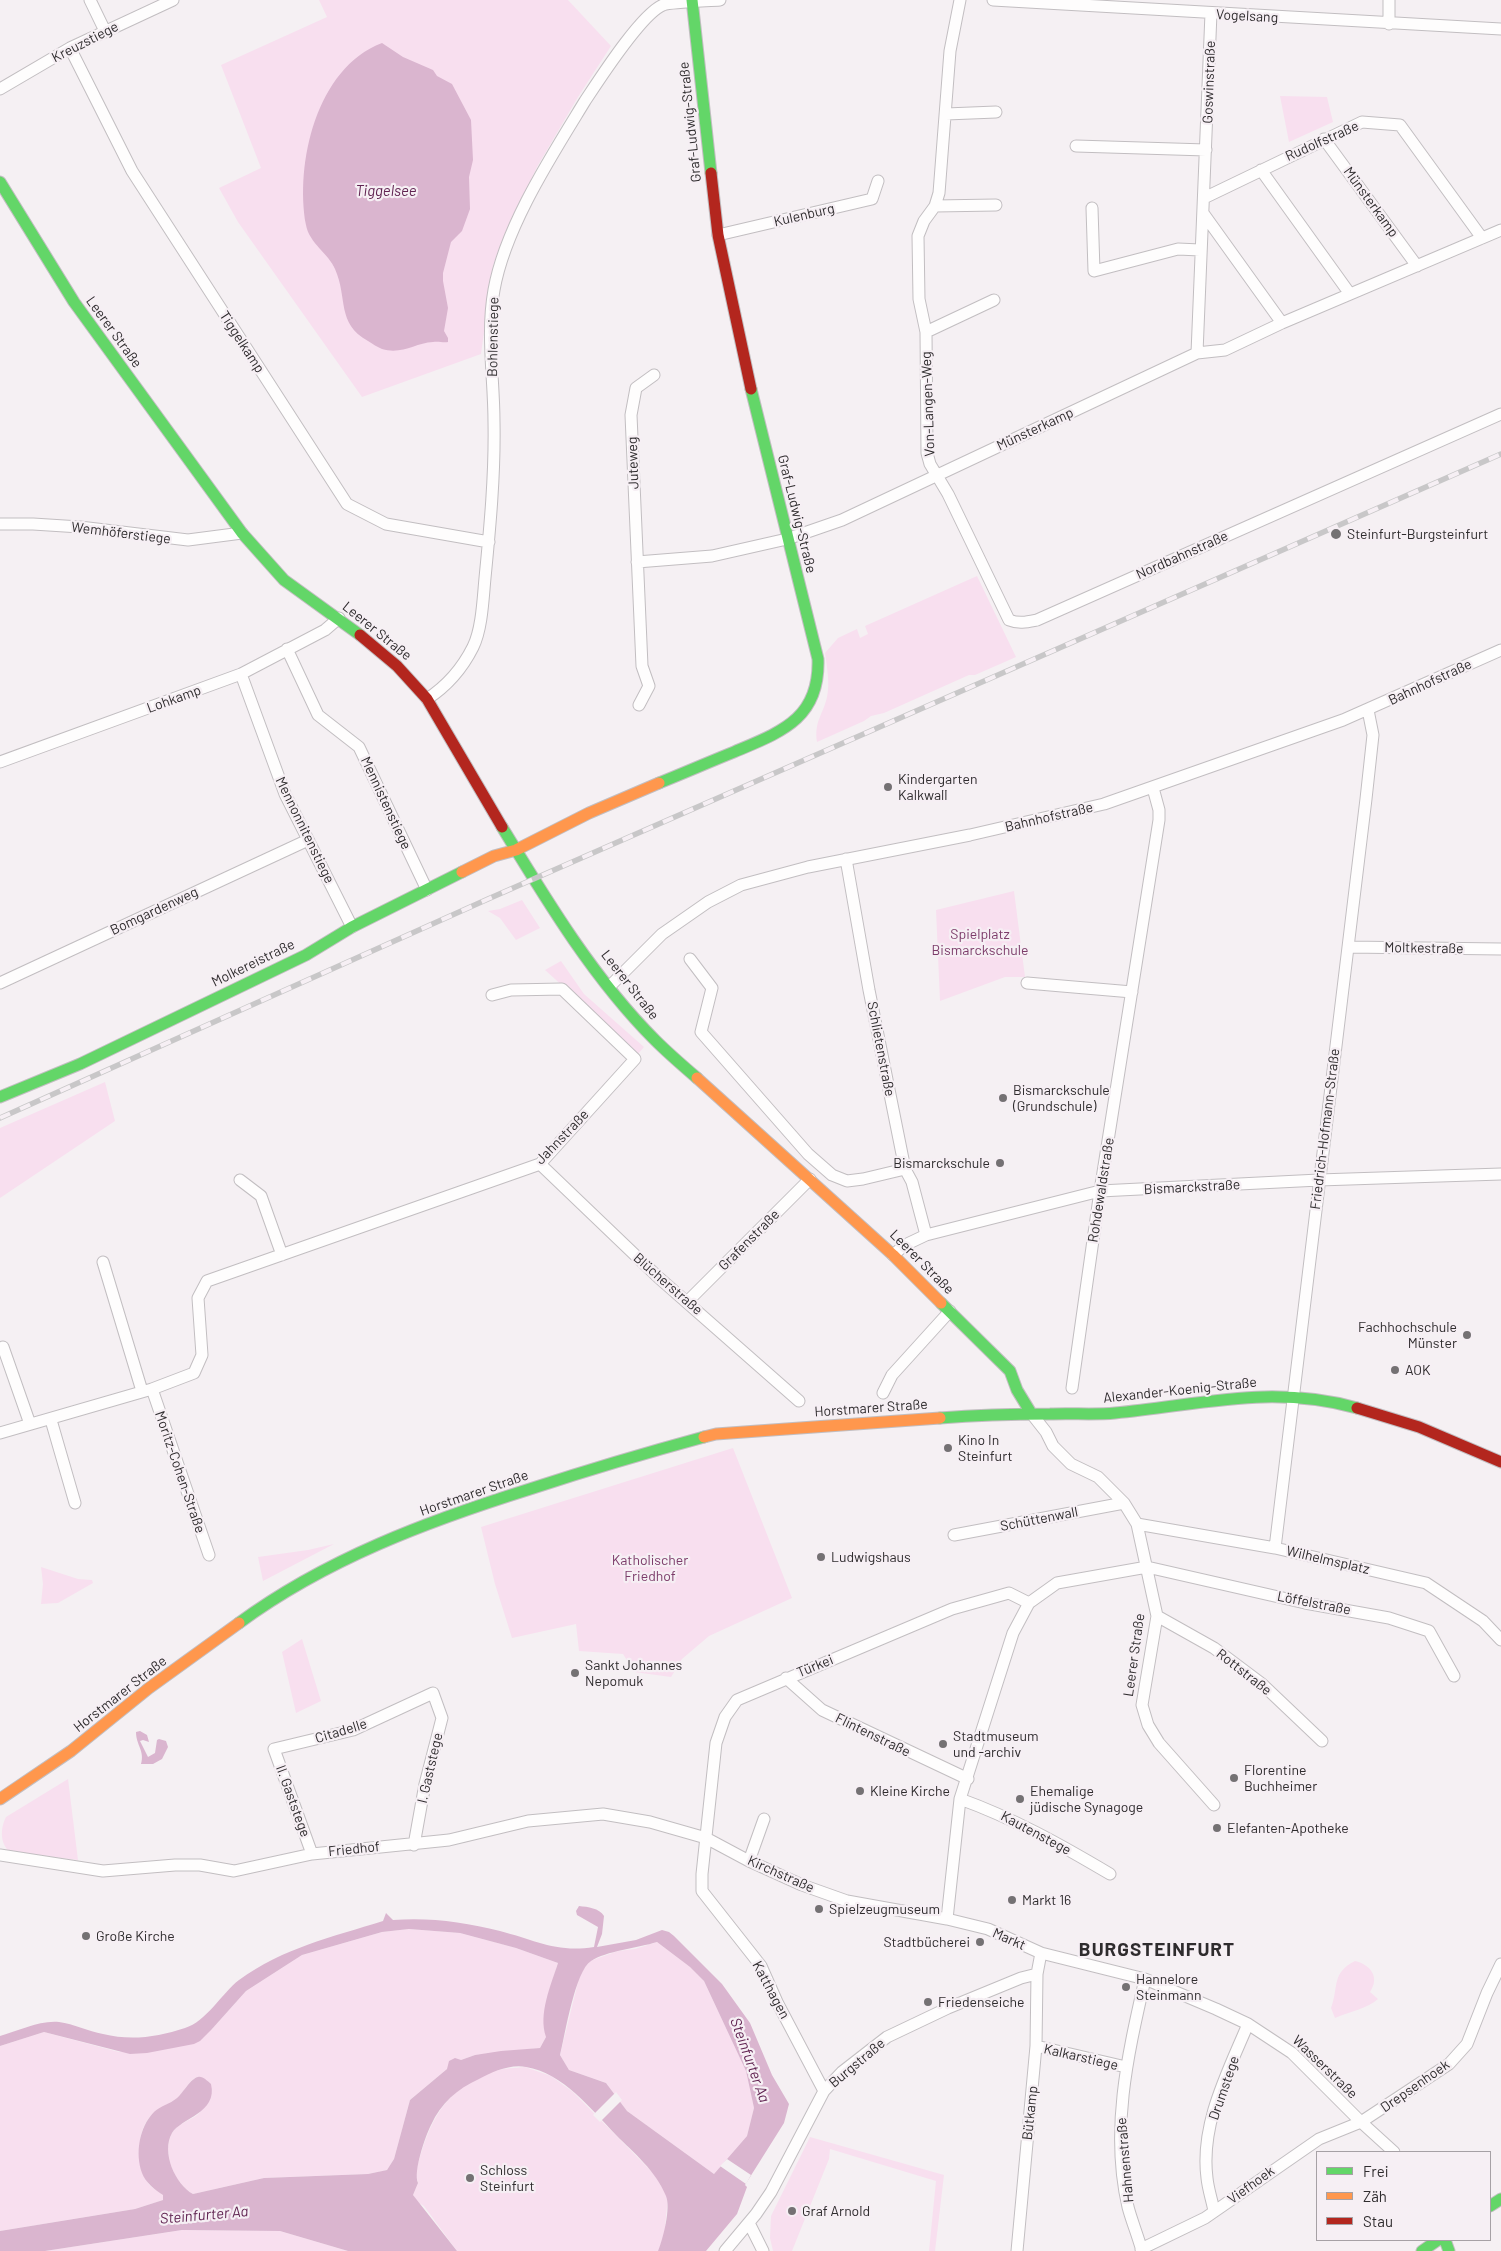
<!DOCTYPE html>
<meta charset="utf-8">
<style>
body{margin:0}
#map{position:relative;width:1501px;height:2251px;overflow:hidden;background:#f5f0f3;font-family:Barlow,sans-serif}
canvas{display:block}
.legend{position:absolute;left:1316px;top:2151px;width:175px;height:90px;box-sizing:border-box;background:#f6eff4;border:1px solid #a6a1a5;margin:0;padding:6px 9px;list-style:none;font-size:15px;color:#2f2c2e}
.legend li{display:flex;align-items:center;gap:10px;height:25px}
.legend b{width:25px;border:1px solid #a6a1a5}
</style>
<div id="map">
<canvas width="1501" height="2251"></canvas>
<ul class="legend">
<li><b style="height:6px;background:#63d668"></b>Frei</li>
<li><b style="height:6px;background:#ff974d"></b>Zäh</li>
<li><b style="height:6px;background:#b3261e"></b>Stau</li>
</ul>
</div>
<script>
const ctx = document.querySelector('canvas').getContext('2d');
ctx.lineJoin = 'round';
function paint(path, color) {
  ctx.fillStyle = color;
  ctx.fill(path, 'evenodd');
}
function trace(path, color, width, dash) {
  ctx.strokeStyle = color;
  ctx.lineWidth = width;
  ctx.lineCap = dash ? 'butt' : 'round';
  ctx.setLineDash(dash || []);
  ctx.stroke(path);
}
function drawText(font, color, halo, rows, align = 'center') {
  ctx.font = font + ' Barlow,sans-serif';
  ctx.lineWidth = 4.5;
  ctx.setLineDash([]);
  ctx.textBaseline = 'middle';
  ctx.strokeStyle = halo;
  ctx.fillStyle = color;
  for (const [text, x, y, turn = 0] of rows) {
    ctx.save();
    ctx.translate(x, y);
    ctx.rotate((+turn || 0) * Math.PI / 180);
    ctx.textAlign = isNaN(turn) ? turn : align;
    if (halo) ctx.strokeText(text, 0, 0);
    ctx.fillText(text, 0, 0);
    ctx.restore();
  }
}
const green = new Path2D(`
 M 319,0 L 568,0 L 611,46 L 578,97 L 537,167 L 501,244 L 493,266 L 481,354 L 362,397 L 238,222 L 219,188 L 261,168 L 221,65 L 327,17 Z
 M 1280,96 L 1327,97 L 1333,122 L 1289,142 Z
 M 977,576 L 1016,657 L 975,675 L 969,675 L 884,713 L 871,716 L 864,721 L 817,742 C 814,721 823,715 827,697 C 830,683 827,667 825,653 L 838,638 L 857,629 L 860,638 L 868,634 L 865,626 Z
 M 1014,891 L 1025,977 L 1005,977 L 940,1001 L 936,910 Z
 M 522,900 L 540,928 L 516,940 L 500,918 L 488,911 L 500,909 Z
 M 561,961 L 584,994 L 644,1047 L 638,1054 L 545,970 Z
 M 105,1082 L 115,1121 L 0,1198 L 0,1128 Z
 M 733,1448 L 792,1598 L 709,1636 L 682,1659 L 671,1677 L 634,1672 L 623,1654 L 579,1651 L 576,1624 L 512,1638 L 495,1584 L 481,1527 Z
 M 334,1544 L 263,1581 L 258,1557 L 308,1550 Z
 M 41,1567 L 78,1579 L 92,1580 L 93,1583 L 58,1603 L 41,1604 L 43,1584 Z
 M 302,1639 L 321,1701 L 296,1713 L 282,1652 Z
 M 68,1779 L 78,1860 L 10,1852 C 0,1844 0,1829 6,1817 Z
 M 409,1929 L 460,1933 L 516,1948 L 558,1963 L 548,1995 L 546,2037 L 540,2048 L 475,2055 L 461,2060 L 447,2069 L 410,2100 L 394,2159 L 387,2170 L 368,2174 L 264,2178 L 193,2194 C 175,2184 161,2153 172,2133 C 177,2124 189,2121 197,2115 C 202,2111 205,2105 209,2100 L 197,2077 C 188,2081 184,2093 176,2099 C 170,2104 162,2106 156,2111 C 135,2126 136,2162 148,2183 C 150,2187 158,2191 163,2195 L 163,2200 L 135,2209 L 0,2231 L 0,2046 L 44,2032 L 119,2052 L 212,2029 L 246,1991 L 302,1955 L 382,1932 Z
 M 657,1942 L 690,1967 L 704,1981 L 746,2071 L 754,2108 L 747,2136 L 714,2174 L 627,2111 L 606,2083 L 569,2070 L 560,2055 L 580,1974 L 590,1961 L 618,1951 L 635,1949 Z
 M 1355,1961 C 1371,1965 1380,1977 1370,1992 L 1378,1999 C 1368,2008 1349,2012 1335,2018 L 1331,2008 C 1339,1987 1331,1973 1355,1961 Z
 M 525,2067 L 551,2076 L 573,2092 L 654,2174 L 668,2197 L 664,2237 L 658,2251 L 457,2251 L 424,2206 L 416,2201 L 413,2195 L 418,2183 C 414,2173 419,2160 422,2150 C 435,2110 453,2085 495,2071 C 504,2068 515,2068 525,2067 Z
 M 810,2137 L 944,2175 L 935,2251 L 929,2251 L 936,2181 L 830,2149 L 829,2159 L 792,2251 L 773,2251 L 770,2238 L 771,2216 Z
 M 182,2230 L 280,2231 L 348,2251 L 45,2251 Z`);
const water = new Path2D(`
 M 382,43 L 403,57 L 433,70 L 437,76 L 452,84 L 471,120 L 473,160 L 469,177 L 470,209 L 462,231 L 451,242 L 443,273 L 443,281 L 448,308 L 444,331 L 448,338 L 448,342 C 443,343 439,341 433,342 C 415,343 402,355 382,349 C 377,347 373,344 368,341 C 336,323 348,298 335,269 C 329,254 309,243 306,225 C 295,164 316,68 382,43 Z
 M 140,1731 L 147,1735 L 149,1742 L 143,1740 L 140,1741 L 148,1757 L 155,1753 L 157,1740 L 159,1739 L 166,1741 L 168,1747 L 162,1759 L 153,1764 L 141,1764 C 145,1751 136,1745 136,1732 Z
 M 579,1906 C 588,1907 599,1908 604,1916 L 602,1934 L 597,1947 L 636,1940 L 662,1930 L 669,1932 L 674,1936 L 722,1984 L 750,2023 L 772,2075 L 789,2104 L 784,2123 L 745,2185 L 747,2187 L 737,2214 L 706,2251 L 658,2251 C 663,2239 671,2208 666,2196 C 656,2171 634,2153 616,2135 C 591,2109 563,2073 526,2067 C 510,2064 492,2072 479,2079 C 457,2089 441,2103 431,2125 C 425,2137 413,2172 418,2183 L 413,2195 L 457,2251 L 348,2251 L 280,2231 L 182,2230 L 45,2251 L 0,2251 L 0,2231 L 135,2209 L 163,2200 L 163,2195 C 155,2190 145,2182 142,2173 C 135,2154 139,2127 154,2112 C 160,2106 170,2104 177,2098 C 183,2093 191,2078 198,2077 C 203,2076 207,2081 211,2084 C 218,2113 181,2118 172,2133 C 161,2152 175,2184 193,2194 L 264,2178 L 368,2174 L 387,2170 L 394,2159 L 410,2100 L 447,2069 L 449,2061 L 455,2058 L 461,2060 L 475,2055 L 501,2051 L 540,2048 L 546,2037 C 538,2014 551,1985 558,1963 L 516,1948 L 460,1933 L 409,1929 L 382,1932 L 302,1955 L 246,1991 L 212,2029 L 200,2041 L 194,2044 L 147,2053 L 130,2054 L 44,2032 L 0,2046 L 0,2036 C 18,2031 40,2020 59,2022 C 74,2024 88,2031 103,2034 C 131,2041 158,2037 185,2028 C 206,2022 222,1993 239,1980 C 283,1948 332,1937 383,1921 L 386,1913 L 393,1920 C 428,1917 465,1922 500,1931 C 535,1940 556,1953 594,1947 L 598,1927 L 577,1915 L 576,1911 ZM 657,1942 L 690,1967 L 704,1981 L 746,2071 L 754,2108 L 747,2136 L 714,2174 L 627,2111 L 606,2083 L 569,2070 L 560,2055 C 565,2035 575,1971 591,1961 C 606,1951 638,1948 657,1942 Z`);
const pier = new Path2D(`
 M 616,2092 L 622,2100 L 600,2122 L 593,2115 Z
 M 727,2159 L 751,2175 L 746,2184 L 720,2166 Z`);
const street = new Path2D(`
 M 90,0 L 105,31
 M 960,0 L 950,51 L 939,193 L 935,206 L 924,221 L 918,236 L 919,299 L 926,332 L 927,453 L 930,464 L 948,494 L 1009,620 C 1019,624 1027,622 1037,620 L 1501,414
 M 993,0 L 1501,29
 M 1389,24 L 1389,0
 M 70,48 L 132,171 L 347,504 L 386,524 L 489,542
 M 0,89 L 70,48 L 173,0
 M 946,114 L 996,112
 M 1324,139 L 1417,266
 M 1076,146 L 1206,150
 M 1261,170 L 1350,294
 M 1204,198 L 1362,122 L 1400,125 L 1482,238
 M 935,206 L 996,205
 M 1092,208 L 1094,271 L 1178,249 L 1200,250
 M 1203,213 L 1282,323
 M 718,235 L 872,199 L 878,181
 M 926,332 L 994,300
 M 1197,353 L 1211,13
 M 0,524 L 33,524 L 80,527 L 188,540 L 242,533
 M 637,562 L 712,556 L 787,539 L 842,520 L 1197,353 L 1225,350 L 1282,323 L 1501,230
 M 287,649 L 318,715 L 359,747 L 427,890
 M 241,674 L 285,794 L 352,927
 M 427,699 C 447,686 462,669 473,647 C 482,629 483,599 485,578 C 490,527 495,474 494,422 C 494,378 486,334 494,290 C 505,227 552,155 585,101 C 599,80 641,14 663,5 C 671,2 708,1 720,0
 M 639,705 L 649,686 L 642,666 L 631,415 L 636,388 L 654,375
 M 0,762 L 241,674 L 325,630 L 339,618
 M 846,859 L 869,990 L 905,1169 L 912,1182 L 926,1235
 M 1348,947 L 1501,949
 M 690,959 L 712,988 L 701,1032 L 808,1154 L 832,1175 L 847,1181 L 863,1179 L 905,1169
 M 0,983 L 308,840
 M 1027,983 L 1132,992
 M 610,986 L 662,934 L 708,902 L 741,885 L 808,867 L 970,835 L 1104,804 L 1343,720 L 1501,650
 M 540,1164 L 658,1277 L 799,1401
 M 240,1180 L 261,1196 L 282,1255
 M 893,1255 L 905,1245 L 926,1235 L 1100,1191 L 1319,1180 L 1501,1174
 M 103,1262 L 142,1391
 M 688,1301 L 810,1179
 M 3,1347 L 30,1424
 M 1072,1388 L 1100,1191 L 1159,820 L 1159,810 L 1153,788
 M 152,1389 L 209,1555
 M 883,1393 L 892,1375 L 950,1311
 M 1031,1413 L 1046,1432 L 1053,1446 L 1071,1464 L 1098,1477 L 1124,1503 L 1137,1524 L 1157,1616 L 1142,1705 L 1148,1725 L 1159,1743 L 1214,1805
 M 51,1420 L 75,1503
 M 0,1433 L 152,1389 L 194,1373 L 202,1355 L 198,1298 L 207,1281 L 540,1164 L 635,1059 L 562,989 L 511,990 L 492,995
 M 1137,1524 L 1275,1548 L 1426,1583 L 1483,1621 L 1501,1640
 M 954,1535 L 1124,1503
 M 1275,1548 L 1366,799 L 1373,735 L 1368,710
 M 1157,1616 L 1214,1648 L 1262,1684 L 1322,1741
 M 786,1678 L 822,1710 L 968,1779
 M 960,1799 C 1013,1818 1061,1845 1110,1874
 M 312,1854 L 274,1749 L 353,1730 L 433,1693 L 442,1718 L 425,1784 L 414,1845
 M 0,1855 L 103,1871 L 175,1865 L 200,1865 L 234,1871 L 312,1854 L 449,1840 L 528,1821 L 603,1814 L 650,1822 L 706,1838 L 749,1861 L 802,1885 L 847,1901 L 947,1919 L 988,1929 L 1041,1953 L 1145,1979 L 1216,2009 L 1248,2024 L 1292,2053 L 1361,2122 L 1394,2152
 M 749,1861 L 764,1819
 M 947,1919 L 960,1799 L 1013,1633 L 1029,1603 L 1057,1583 L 1147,1567 L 1305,1603 L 1389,1618 L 1429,1631 L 1454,1676
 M 1036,2046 L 1126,2067
 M 824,2091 L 777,2002 L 761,1966 L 702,1891 L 702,1874 L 716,1743 L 725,1717 L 737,1700 L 952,1609 L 1009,1593 L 1029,1603
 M 1214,2211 C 1212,2200 1208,2189 1207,2178 C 1200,2124 1228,2072 1248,2024
 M 749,2223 L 763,2251
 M 1141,2249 L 1205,2218 L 1319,2139 L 1361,2122 L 1449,2064 L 1467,2044 L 1487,1993 L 1501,1964
 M 725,2251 L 756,2214 L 771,2192 L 824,2091 L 842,2072 L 887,2037 L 948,2008 L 1021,1978 L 1037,1974
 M 1017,2251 L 1036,2046 L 1037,1974 L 1041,1953
 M 1142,2251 C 1138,2236 1132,2222 1128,2207 C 1110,2130 1128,2054 1145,1979`);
const fast = new Path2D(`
 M 692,0 L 711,173
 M 0,182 L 74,302 L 242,533 L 284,580 L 360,635
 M 659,783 C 684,773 709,762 734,752 C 781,732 820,719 818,659 L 751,389
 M 502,827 C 547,901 594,979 655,1040 C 669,1054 683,1066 697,1078
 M 0,1097 L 80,1064 L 306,955 L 352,927 L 462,872
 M 941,1303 L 1010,1371 L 1017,1390 L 1031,1413
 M 940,1418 C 977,1415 1013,1414 1050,1414 C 1072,1413 1094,1415 1115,1413 C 1201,1405 1270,1384 1357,1408
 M 239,1623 C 326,1559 428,1521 530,1489 C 588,1470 645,1453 704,1437
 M 1490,2206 L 1501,2199
 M 1445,2240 L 1449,2251
 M 1422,2251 L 1438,2240`);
const slow = new Path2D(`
 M 462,872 L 494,856 L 516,850 L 589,813 L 659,783
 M 697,1078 L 893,1255 L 941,1303
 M 704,1437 L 716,1434 L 940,1418
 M 0,1799 L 71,1751 L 149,1688 L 239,1623`);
const jam = new Path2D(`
 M 711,173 L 718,235 L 751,389
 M 360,635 L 397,666 L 427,699 L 502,827
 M 1357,1408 L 1419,1427 L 1501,1462`);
const rail = new Path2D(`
 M 0,1118 L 488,899 L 1501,454`);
const markers = [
 [1336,534,6,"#747173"],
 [888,787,5,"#747173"],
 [1003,1098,5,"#747173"],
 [1000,1163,5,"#747173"],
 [1467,1335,5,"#747173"],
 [1395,1370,5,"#747173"],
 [948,1448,5,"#747173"],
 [821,1557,5,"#747173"],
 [575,1673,5,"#747173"],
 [943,1744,5,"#747173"],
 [1234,1778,5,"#747173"],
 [860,1791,5,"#747173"],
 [1020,1799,5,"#747173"],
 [1217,1828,5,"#747173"],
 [1012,1900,5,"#747173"],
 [819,1909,5,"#747173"],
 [86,1936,5,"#747173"],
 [980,1942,5,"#747173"],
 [1126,1987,5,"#747173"],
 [928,2002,5,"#747173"],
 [470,2178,5,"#747173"],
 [792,2211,5,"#747173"]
];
const streetNames = [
 ["Vogelsang",1247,16,3],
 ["Kreuzstiege",85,42,-27],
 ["Goswinstraße",1209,82,-88],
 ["Graf-Ludwig-Straße",690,122,-96],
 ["Rudolfstraße",1322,141,-24],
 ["Münsterkamp",1371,202,54],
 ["Kulenburg",804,215,-13],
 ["Leerer Straße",114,332,54],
 ["Bohlenstiege",493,337,-89],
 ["Tiggelkamp",242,342,57],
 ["Von-Langen-Weg",928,404,-92],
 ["Münsterkamp",1035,429,-25],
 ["Juteweg",633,463,-92],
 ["Graf-Ludwig-Straße",797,514,76],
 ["Wemhöferstiege",121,533,7],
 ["Nordbahnstraße",1182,555,-24],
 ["Leerer Straße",377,631,39],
 ["Bahnhofstraße",1430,682,-25],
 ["Lohkamp",174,699,-20],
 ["Mennistenstiege",386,803,65],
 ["Bahnhofstraße",1049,817,-13],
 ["Mennonnitenstiege",305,830,64],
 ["Bomgardenweg",154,911,-25],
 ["Moltkestraße",1424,948,1],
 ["Molkereistraße",253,963,-26],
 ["Leerer Straße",630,985,52],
 ["Schlietenstraße",881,1049,79],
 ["Friedrich-Hofmann-Straße",1325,1129,-83],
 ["Jahnstraße",562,1137,-46],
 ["Bismarckstraße",1192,1187,-3],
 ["Rohdewaldstraße",1101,1190,-81],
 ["Grafenstraße",749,1240,-45],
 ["Leerer Straße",922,1262,45],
 ["Blücherstraße",668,1284,41],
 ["Alexander-Koenig-Straße",1180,1390,-6],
 ["Horstmarer Straße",871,1408,-4],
 ["Moritz-Cohen-Straße",180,1472,71],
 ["Horstmarer Straße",474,1493,-19],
 ["Schüttenwall",1039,1519,-11],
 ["Wilhelmsplatz",1328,1560,13],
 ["Löffelstraße",1314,1603,11],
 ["Leerer Straße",1134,1655,-82],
 ["Türkei",815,1666,-22],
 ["Rottstraße",1244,1672,38],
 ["Horstmarer Straße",120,1694,-38],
 ["Citadelle",341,1731,-17],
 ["Flintenstraße",873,1735,26],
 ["I. Gaststege",430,1768,-77],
 ["II. Gaststege",293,1801,70],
 ["Kautenstege",1036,1833,28],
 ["Friedhof",354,1849,-6],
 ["Kirchstraße",781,1874,24],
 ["Markt",1009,1939,24],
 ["Katthagen",771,1990,62],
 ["Kalkarstiege",1081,2057,13],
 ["Burgstraße",857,2063,-40],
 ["Wasserstraße",1325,2067,44],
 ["Drepsenhoek",1415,2086,-35],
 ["Drumstege",1224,2088,-71],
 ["Bütkamp",1030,2113,-84],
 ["Hahnenstraße",1125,2160,-95],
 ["Viefhoek",1251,2185,-36]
];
const poiNames = [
 ["Steinfurt-Burgsteinfurt",1347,534],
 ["Kindergarten",898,779],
 ["Kalkwall",898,795],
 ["Bismarckschule",1013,1090],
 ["(Grundschule)",1013,1106],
 ["Bismarckschule",990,1163,"right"],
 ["Fachhochschule",1457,1327,"right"],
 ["Münster",1457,1343,"right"],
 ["AOK",1405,1370],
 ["Kino In",958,1440],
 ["Steinfurt",958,1456],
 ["Ludwigshaus",831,1557],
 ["Sankt Johannes",585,1665],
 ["Nepomuk",585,1681],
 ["Stadtmuseum",953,1736],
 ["und -archiv",953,1752],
 ["Florentine",1244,1770],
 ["Buchheimer",1244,1786],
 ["Kleine Kirche",870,1791],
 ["Ehemalige",1030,1791],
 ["jüdische Synagoge",1030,1807],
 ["Elefanten-Apotheke",1227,1828],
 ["Markt 16",1022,1900],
 ["Spielzeugmuseum",829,1909],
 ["Große Kirche",96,1936],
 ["Stadtbücherei",970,1942,"right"],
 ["Hannelore",1136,1979],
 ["Steinmann",1136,1995],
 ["Friedenseiche",938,2002],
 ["Schloss",480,2170],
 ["Steinfurt",480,2186],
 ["Graf Arnold",802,2211]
];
const parkNames = [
 ["Spielplatz",980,934],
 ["Bismarckschule",980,950],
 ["Katholischer",650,1560],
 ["Friedhof",650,1576]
];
const waterNames = [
 ["Tiggelsee",386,191],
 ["Steinfurter Aa",750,2060,70],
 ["Steinfurter Aa",204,2215,-5]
];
const districtNames = [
 ["BURGSTEINFURT",1157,1950]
];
paint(green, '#f8dfef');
paint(water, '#dab5cf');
paint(pier, '#f5f0f3');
trace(street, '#c2bec1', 13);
trace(fast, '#c2bec1', 13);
trace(slow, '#c2bec1', 13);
trace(jam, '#c2bec1', 13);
trace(street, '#fefdfd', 11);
trace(fast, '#63d668', 11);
trace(slow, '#ff974d', 11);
trace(jam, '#b3261e', 11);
trace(rail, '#c8c7c8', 5.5);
trace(rail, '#f6eff4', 4, [11]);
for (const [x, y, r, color] of markers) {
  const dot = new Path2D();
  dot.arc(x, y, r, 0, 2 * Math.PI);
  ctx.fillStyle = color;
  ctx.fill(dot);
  trace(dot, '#f6eff4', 2);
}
drawText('14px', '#2f2c2e', '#f6eff4', streetNames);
drawText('14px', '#2f2c2e', '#f6eff4', poiNames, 'left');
drawText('14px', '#7c3c6a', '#f6eff4', parkNames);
drawText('italic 15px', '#612452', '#f6eff4', waterNames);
ctx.letterSpacing = '1px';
drawText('bold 19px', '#2f2c2e', '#f6eff4', districtNames);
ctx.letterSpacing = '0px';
</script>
